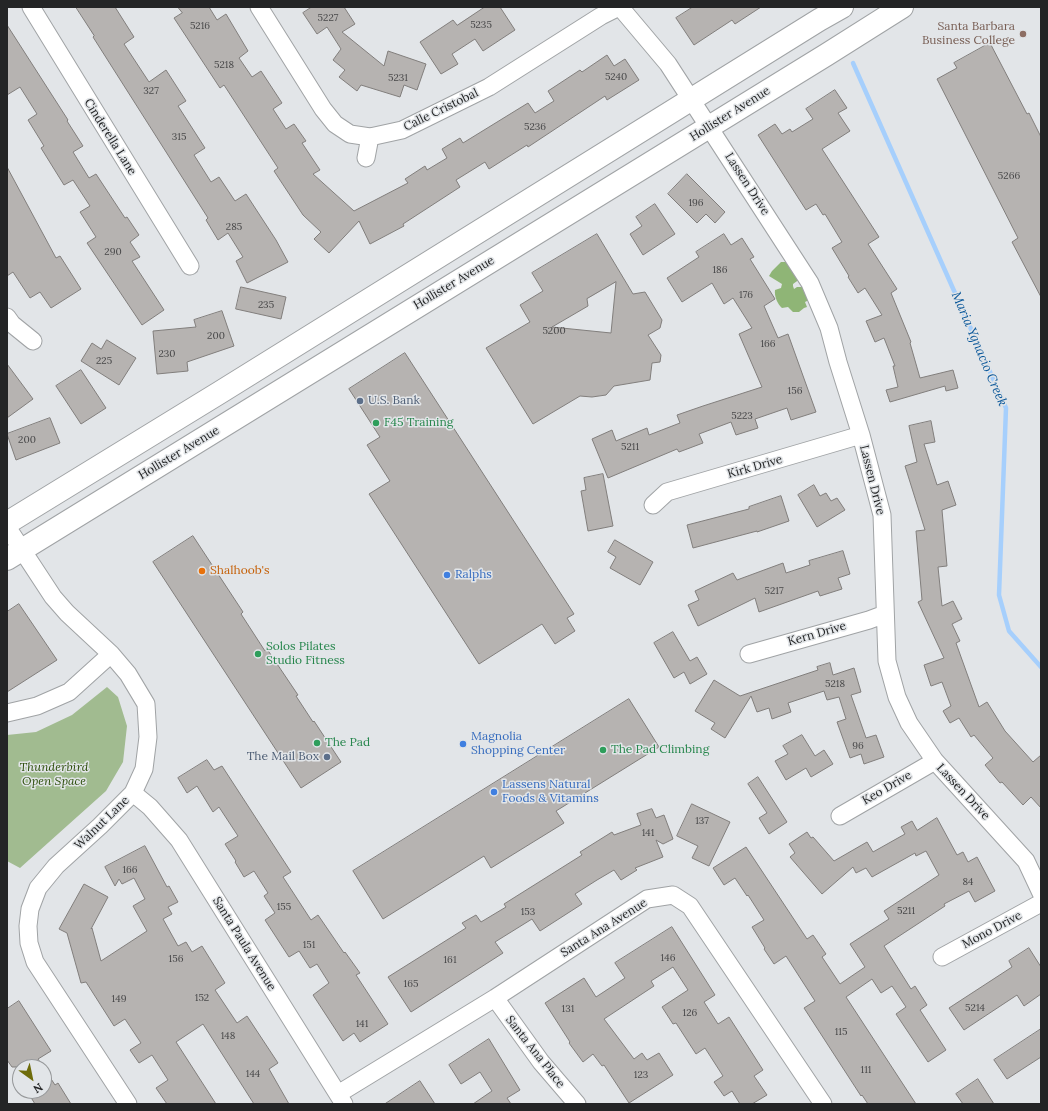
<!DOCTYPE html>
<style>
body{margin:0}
#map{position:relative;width:1048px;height:1111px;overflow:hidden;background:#e2e5e8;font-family:Lora,serif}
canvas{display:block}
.frame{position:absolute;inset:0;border:8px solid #242526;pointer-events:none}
.north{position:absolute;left:12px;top:1059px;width:40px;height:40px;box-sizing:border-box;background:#e2e5e8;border:1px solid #96989a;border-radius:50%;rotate:147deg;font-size:11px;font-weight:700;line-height:16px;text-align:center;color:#242526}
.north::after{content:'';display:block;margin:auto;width:14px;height:18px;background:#6e6c0b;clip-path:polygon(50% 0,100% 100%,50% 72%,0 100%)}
</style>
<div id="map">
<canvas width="1048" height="1111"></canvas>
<div class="frame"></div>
<div class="north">N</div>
</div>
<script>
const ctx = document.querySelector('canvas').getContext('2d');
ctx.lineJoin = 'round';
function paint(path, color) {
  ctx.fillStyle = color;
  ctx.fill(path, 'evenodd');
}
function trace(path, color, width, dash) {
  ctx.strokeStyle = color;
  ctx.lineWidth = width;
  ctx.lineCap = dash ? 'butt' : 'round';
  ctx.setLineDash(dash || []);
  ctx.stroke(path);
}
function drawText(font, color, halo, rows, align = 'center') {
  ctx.font = font + ' Lora,serif';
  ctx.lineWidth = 3;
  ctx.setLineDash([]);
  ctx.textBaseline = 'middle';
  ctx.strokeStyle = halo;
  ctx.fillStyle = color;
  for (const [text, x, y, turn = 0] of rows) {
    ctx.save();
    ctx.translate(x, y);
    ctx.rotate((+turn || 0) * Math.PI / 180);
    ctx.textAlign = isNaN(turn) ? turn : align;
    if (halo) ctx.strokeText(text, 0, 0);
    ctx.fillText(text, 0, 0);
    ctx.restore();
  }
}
const green = new Path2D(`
 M 107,687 L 118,697 L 127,726 L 123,762 L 106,791 L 20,868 L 7,861 L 7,735 L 36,732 L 72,715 Z`);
const forest = new Path2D(`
 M 781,262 L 792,262 L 800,279 L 793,284 L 793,286 L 794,289 L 797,287 L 806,287 L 809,300 L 805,302 L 807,307 L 804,308 L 799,312 L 793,312 L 788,307 L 782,308 C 778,305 774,296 775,290 L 781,288 L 782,284 L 769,276 L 772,271 Z`);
const stream = new Path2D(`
 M 853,63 L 1006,408 L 999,595 L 1009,631 L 1041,667`);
const building = new Path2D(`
 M 76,7 L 115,7 L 134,37 L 124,44 L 149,82 L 166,70 L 186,101 L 178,106 L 205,148 L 194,155 L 211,182 L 219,177 L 235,201 L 246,194 L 276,240 L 288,262 L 247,283 L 236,261 L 243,257 L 228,233 L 218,240 L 206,220 L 208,218 L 93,37 L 94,36 Z
 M 178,7 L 209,7 L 217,20 L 226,14 L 248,51 L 239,58 L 252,77 L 261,71 L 282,103 L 273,109 L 286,129 L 294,124 L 306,141 L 302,143 L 320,170 L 313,174 L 354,211 L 408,183 L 405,179 L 425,166 L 427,170 L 447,158 L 442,149 L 460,138 L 463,143 L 528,103 L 535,113 L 554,101 L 548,91 L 580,70 L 582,72 L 607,55 L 614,66 L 625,59 L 639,80 L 607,100 L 605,96 L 528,147 L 527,145 L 489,169 L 485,162 L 456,180 L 460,187 L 403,224 L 404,226 L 370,244 L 359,221 L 329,253 L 314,239 L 321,232 L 303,215 L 274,171 L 278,168 L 224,85 L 220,88 L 174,18 L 182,13 Z
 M 312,7 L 344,7 L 355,24 L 342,32 L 384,66 L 388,51 L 426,64 L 417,90 L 404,85 L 400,97 L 361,85 L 357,91 L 339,77 L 345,70 L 333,60 L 341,49 L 327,27 L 317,34 L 303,13 Z
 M 485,7 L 500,7 L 515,30 L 483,51 L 475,39 L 452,54 L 458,64 L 441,74 L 420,42 L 453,20 L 457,25 Z
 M 693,7 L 761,7 L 735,24 L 732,20 L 694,45 L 676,18 Z
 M 7,25 L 68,120 L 67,121 L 83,146 L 73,152 L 89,178 L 96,174 L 125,218 L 127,217 L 139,235 L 130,242 L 140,257 L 132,261 L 164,310 L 142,325 L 87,243 L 96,237 L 80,212 L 90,206 L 73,180 L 64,185 L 41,148 L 44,146 L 28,120 L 37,114 L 20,87 L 7,95 Z
 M 990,43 L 1027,114 L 1029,113 L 1041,137 L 1041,297 L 1012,242 L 1018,238 L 937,79 L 957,68 L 954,63 Z
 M 835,90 L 847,108 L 838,113 L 850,131 L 822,149 L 879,237 L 868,244 L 897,289 L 891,293 L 911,342 L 910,343 L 920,378 L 953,370 L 958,388 L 946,391 L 945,386 L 890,402 L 886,390 L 898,387 L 893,366 L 895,366 L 884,338 L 875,342 L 866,321 L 882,315 L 865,288 L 858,293 L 848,277 L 849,276 L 832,248 L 842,242 L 825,214 L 823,215 L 816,204 L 806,210 L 758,135 L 775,124 L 782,134 L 790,129 L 792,132 L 813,119 L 806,109 Z
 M 7,167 L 56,258 L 60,256 L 81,289 L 51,308 L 40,292 L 30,298 L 13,272 L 7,276 Z
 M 687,174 L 725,212 L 715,223 L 706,214 L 697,223 L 668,194 Z
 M 655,204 L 675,234 L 643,255 L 630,234 L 642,226 L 636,217 Z
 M 597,234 L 633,294 L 645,292 L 662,320 L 660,328 L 648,335 L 661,355 L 660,362 L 652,363 L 650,380 L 614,386 L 606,395 L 592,397 L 580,396 L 533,424 L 486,348 L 530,322 L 520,305 L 543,291 L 532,273 ZM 616,282 L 611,333 L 552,327 L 588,306 L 587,299 Z
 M 724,234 L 731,245 L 742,238 L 754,257 L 750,259 L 775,299 L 764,306 L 778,338 L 788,334 L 816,412 L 791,420 L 787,408 L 755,419 L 758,428 L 736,435 L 731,422 L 699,434 L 703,443 L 679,452 L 677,449 L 608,478 L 592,439 L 612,430 L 616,441 L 647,428 L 649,435 L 680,423 L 677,415 L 703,406 L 762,387 L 739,334 L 752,328 L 733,298 L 724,304 L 712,283 L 682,302 L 667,278 L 699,257 L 696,252 Z
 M 241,287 L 286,297 L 281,319 L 236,309 Z
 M 222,311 L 234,346 L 187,362 L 188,371 L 157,374 L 153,331 L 196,327 L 194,320 Z
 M 107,340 L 136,358 L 119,385 L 81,361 L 92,343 L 101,349 Z
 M 405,353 L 574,614 L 567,618 L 575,631 L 555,644 L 542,624 L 479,664 L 369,494 L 390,481 L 367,445 L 380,437 L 349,389 Z
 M 7,364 L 33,399 L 7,418 Z
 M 81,370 L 106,408 L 81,424 L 56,386 Z
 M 50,418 L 60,443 L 16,460 L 7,434 Z
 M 931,421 L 935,442 L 924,444 L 937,485 L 948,481 L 956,505 L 942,510 L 947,566 L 938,567 L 942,606 L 953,601 L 962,619 L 952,624 L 960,641 L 956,643 L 979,707 L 987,702 L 1005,731 L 1033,762 L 1041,755 L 1041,808 L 1031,797 L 1023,805 L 1002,782 L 1000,783 L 985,765 L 993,758 L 974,735 L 971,737 L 959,718 L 950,723 L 943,711 L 951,706 L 942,682 L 931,686 L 924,665 L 944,658 L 918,602 L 922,600 L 916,531 L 925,530 L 905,466 L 917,462 L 909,426 Z
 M 603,474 L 613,526 L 588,531 L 581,491 L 586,490 L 584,478 Z
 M 814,485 L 820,496 L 826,493 L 831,501 L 837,498 L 845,510 L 817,527 L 798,495 Z
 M 781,496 L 789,521 L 757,532 L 757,531 L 693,548 L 687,525 L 749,509 L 749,507 Z
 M 193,536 L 243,612 L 241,614 L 265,651 L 267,649 L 298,695 L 296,696 L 313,722 L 314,721 L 341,762 L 301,788 L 153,562 Z
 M 615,540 L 653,562 L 640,585 L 610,568 L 616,557 L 608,552 Z
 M 843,551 L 850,574 L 838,578 L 842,589 L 820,596 L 818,591 L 759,612 L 755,598 L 698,626 L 688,605 L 699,600 L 695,591 L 733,573 L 737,580 L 783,563 L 786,573 L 810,565 L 809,561 Z
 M 19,604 L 57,660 L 7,692 L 7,612 Z
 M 673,632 L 690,661 L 697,657 L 707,674 L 690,684 L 684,672 L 674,678 L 654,643 Z
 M 830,663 L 833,675 L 854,668 L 861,692 L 851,695 L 866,738 L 876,735 L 884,757 L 864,764 L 861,754 L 850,758 L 837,722 L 846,719 L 839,697 L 827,700 L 824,691 L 788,703 L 791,712 L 772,719 L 769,708 L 757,712 L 751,696 L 725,738 L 711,729 L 715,723 L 695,711 L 714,680 L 740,696 L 818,670 L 817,667 Z
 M 629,699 L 659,747 L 556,811 L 564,823 L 491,868 L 484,856 L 383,919 L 353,871 Z
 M 802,735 L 815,756 L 824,750 L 833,764 L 811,777 L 806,768 L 786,780 L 775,761 L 788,754 L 783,746 Z
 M 207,760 L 214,770 L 222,766 L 291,872 L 283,877 L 311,920 L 318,915 L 344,953 L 345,952 L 360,973 L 356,975 L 388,1024 L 360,1042 L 354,1033 L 343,1041 L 313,995 L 329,983 L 317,964 L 310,968 L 299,951 L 289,957 L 265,920 L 275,913 L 264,896 L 268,893 L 254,871 L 244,877 L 235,862 L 236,861 L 225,844 L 238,836 L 219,807 L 213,812 L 197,786 L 187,793 L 178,778 Z
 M 758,777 L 787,822 L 769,834 L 759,818 L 767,813 L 748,784 Z
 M 692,804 L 730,822 L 709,866 L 692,858 L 698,846 L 677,836 Z
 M 652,809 L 656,818 L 664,815 L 673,839 L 663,844 L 656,840 L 663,857 L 635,868 L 637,870 L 621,880 L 614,870 L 597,880 L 575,894 L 582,904 L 540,931 L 532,919 L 495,942 L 503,953 L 411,1012 L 388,977 L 466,928 L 462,923 L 476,915 L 481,922 L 506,907 L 504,904 L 582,855 L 580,852 L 612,832 L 614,835 L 641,825 L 637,814 Z
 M 937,818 L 957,855 L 963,852 L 968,862 L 977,857 L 995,891 L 975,902 L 969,891 L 944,904 L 945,906 L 884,946 L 911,989 L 915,986 L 927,1005 L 920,1010 L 946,1050 L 928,1062 L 896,1014 L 906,1007 L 892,986 L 881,993 L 872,979 L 846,997 L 916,1104 L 868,1104 L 862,1095 L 861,1096 L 804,1008 L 815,1001 L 786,956 L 774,964 L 764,949 L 765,948 L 752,927 L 764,920 L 748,895 L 747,896 L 735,878 L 724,885 L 713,868 L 746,847 L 807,939 L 813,935 L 826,954 L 822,957 L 840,984 L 865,967 L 850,944 L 889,919 L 884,911 L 939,875 L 926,851 L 916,856 L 915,853 L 872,877 L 866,868 L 856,873 L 853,867 L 822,894 L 790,857 L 795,853 L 789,844 L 807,832 L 811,838 L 813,837 L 834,861 L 867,842 L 873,852 L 905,834 L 901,827 L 912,821 L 917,830 Z
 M 145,846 L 167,887 L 169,886 L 178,902 L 168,907 L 172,914 L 163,919 L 178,946 L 186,942 L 192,952 L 202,946 L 225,983 L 215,990 L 237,1023 L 247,1016 L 278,1063 L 269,1069 L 289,1104 L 254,1104 L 203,1024 L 176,1042 L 216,1104 L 167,1104 L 156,1088 L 168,1080 L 152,1055 L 139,1063 L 130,1050 L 141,1043 L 125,1019 L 114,1026 L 86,982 L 81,983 L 67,933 L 59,929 L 84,884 L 108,897 L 91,929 L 92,928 L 101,961 L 147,931 L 133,906 L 145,899 L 134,878 L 122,884 L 119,879 L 115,886 L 105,867 Z
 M 672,927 L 715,995 L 704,1002 L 718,1024 L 729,1017 L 763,1070 L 754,1076 L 767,1095 L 752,1104 L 740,1104 L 732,1091 L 724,1096 L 714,1082 L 723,1076 L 705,1048 L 696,1054 L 676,1023 L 673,1024 L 662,1007 L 688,990 L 673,967 L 651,981 L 654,986 L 604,1019 L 634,1059 L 642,1053 L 647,1060 L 659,1053 L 673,1075 L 629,1103 L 604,1065 L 602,1066 L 593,1054 L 583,1062 L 569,1043 L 570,1042 L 545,1003 L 584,978 L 596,997 L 625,978 L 615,963 Z
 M 1029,948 L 1041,967 L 1041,994 L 1024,1006 L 1017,995 L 964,1030 L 949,1008 L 1012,967 L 1009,961 Z
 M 19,1001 L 51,1051 L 38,1059 L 43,1067 L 12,1067 L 7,1060 L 7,1009 Z
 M 1041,1029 L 1041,1057 L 1007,1079 L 994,1060 Z
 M 489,1039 L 520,1090 L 507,1098 L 511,1104 L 473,1104 L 492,1091 L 480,1072 L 461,1084 L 449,1065 Z
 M 44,1068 L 55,1085 L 58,1083 L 71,1104 L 35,1104 L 27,1091 L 44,1091 Z
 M 978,1079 L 994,1104 L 963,1104 L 956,1094 Z
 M 420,1081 L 435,1104 L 385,1104 Z`);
const street = new Path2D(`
 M 31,7 L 190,266
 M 259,7 L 323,109 L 335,124 L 350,134 L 370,137 L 402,130 L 489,87 L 601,16 L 619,7
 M 620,7 L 668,64 L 810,283 L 829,328 L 838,362 L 861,435 L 882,515 L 887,661 L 897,697 L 909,723 L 935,761 L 1026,861 L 1041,893
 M 366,158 L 370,137
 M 7,317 L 12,324 L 33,341
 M 653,505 L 667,492 L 861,435
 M 7,527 L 53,597 L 67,613 L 111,654 L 128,674 L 146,704 L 148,737 L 144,769 L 133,793 L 100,826 L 56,866 L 38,888 L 30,909 L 28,926 L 29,943 L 35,962 L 128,1104
 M 749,654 L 869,620 L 885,614
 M 7,713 L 37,706 L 69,692 L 111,654
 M 133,793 L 150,807 L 179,840 L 344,1104
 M 840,816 L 935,761
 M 942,957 L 1041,903
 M 495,998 L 541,1062 L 577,1104
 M 338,1094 L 495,998 L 647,899 L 673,895 L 690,906 L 823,1104`);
const secondary = new Path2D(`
 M 7,523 L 219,393 L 819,20 L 842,7
 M 7,559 L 826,55 L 902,7`);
const markers = [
 [1023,34,4,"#8d6e63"],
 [360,401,4,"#5c6f8a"],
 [376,423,4,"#2e9e5b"],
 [202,571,4,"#e8710a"],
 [447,575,4,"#3f7fe0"],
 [258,654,4,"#2e9e5b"],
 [317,743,4,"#2e9e5b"],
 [463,744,4,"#3f7fe0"],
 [603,750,4,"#2e9e5b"],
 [327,757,4,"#5c6f8a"],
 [494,792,4,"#3f7fe0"]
];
const numberNames = [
 ["5227",328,18],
 ["5235",481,25],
 ["5216",200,26],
 ["5218",224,65],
 ["5240",616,77],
 ["5231",398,78],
 ["327",151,91],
 ["5236",535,127],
 ["315",179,137],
 ["5266",1009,176],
 ["196",696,203],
 ["285",234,227],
 ["290",113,252],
 ["186",720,270],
 ["176",746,295],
 ["235",266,305],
 ["5200",554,331],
 ["200",216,336],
 ["166",768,344],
 ["230",167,354],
 ["225",104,361],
 ["156",795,391],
 ["5223",742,416],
 ["200",27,440],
 ["5211",630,447],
 ["5217",774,591],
 ["5218",835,684],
 ["96",858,746],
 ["137",702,821],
 ["141",648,833],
 ["166",130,870],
 ["84",968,882],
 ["155",284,907],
 ["5211",906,911],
 ["153",528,912],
 ["151",309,945],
 ["146",668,958],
 ["156",176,959],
 ["161",450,960],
 ["165",411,984],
 ["152",202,998],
 ["149",119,999],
 ["5214",975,1008],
 ["131",568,1009],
 ["126",690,1013],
 ["141",362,1024],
 ["115",841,1032],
 ["148",228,1036],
 ["111",866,1070],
 ["144",253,1074],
 ["123",641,1075]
];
const educationNames = [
 ["Santa Barbara",1015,27],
 ["Business College",1015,41]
];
const streetNames = [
 ["Calle Cristobal",441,110,-26],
 ["Hollister Avenue",730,114,-32],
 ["Cinderella Lane",110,137,58],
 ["Lassen Drive",747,184,57],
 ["Hollister Avenue",454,283,-31],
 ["Hollister Avenue",179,453,-31],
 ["Kirk Drive",755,467,-16],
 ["Lassen Drive",872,480,76],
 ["Kern Drive",817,634,-16],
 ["Keo Drive",887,788,-30],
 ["Lassen Drive",963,792,47],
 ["Walnut Lane",102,823,-44],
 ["Santa Ana Avenue",604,928,-32],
 ["Mono Drive",992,930,-28],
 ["Santa Paula Avenue",244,944,58],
 ["Santa Ana Place",535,1052,52]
];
const serviceNames = [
 ["U.S. Bank",368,401],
 ["The Mail Box",319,757,"right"]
];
const leisureNames = [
 ["F45 Training",384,423],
 ["Solos Pilates",266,647],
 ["Studio Fitness",266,661],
 ["The Pad",325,743],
 ["The Pad Climbing",611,750]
];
const foodNames = [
 ["Shalhoob's",210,571]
];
const shopNames = [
 ["Ralphs",455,575],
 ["Magnolia",471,737],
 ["Shopping Center",471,751],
 ["Lassens Natural",502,785],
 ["Foods & Vitamins",502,799]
];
const parkNames = [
 ["Thunderbird",54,768],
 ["Open Space",54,782]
];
const waterNames = [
 ["Maria Ygnacio Creek",979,349,67]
];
paint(green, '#a1bb90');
paint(forest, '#8fb576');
trace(stream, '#a6cffc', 4.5);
paint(building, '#b6b3b1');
trace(building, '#817e7c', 1);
trace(street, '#a0a3a5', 19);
trace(secondary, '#a0a3a5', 24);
trace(street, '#fff', 17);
trace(secondary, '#fff', 22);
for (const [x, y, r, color] of markers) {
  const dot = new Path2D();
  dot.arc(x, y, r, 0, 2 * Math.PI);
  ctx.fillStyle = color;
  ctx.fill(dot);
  trace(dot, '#e2e5e8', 1.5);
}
drawText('10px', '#484849', null, numberNames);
drawText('12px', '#785e54', '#e2e5e8', educationNames, 'right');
drawText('12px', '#242526', '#e2e5e8', streetNames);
drawText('12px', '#4e5e75', '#e2e5e8', serviceNames, 'left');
drawText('12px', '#27864d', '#e2e5e8', leisureNames, 'left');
drawText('12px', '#c56008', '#e2e5e8', foodNames, 'left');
drawText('12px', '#366cbe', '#e2e5e8', shopNames, 'left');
drawText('italic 12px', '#2c4e0a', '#e2e5e8', parkNames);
drawText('italic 13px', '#0b589a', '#e2e5e8', waterNames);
</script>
